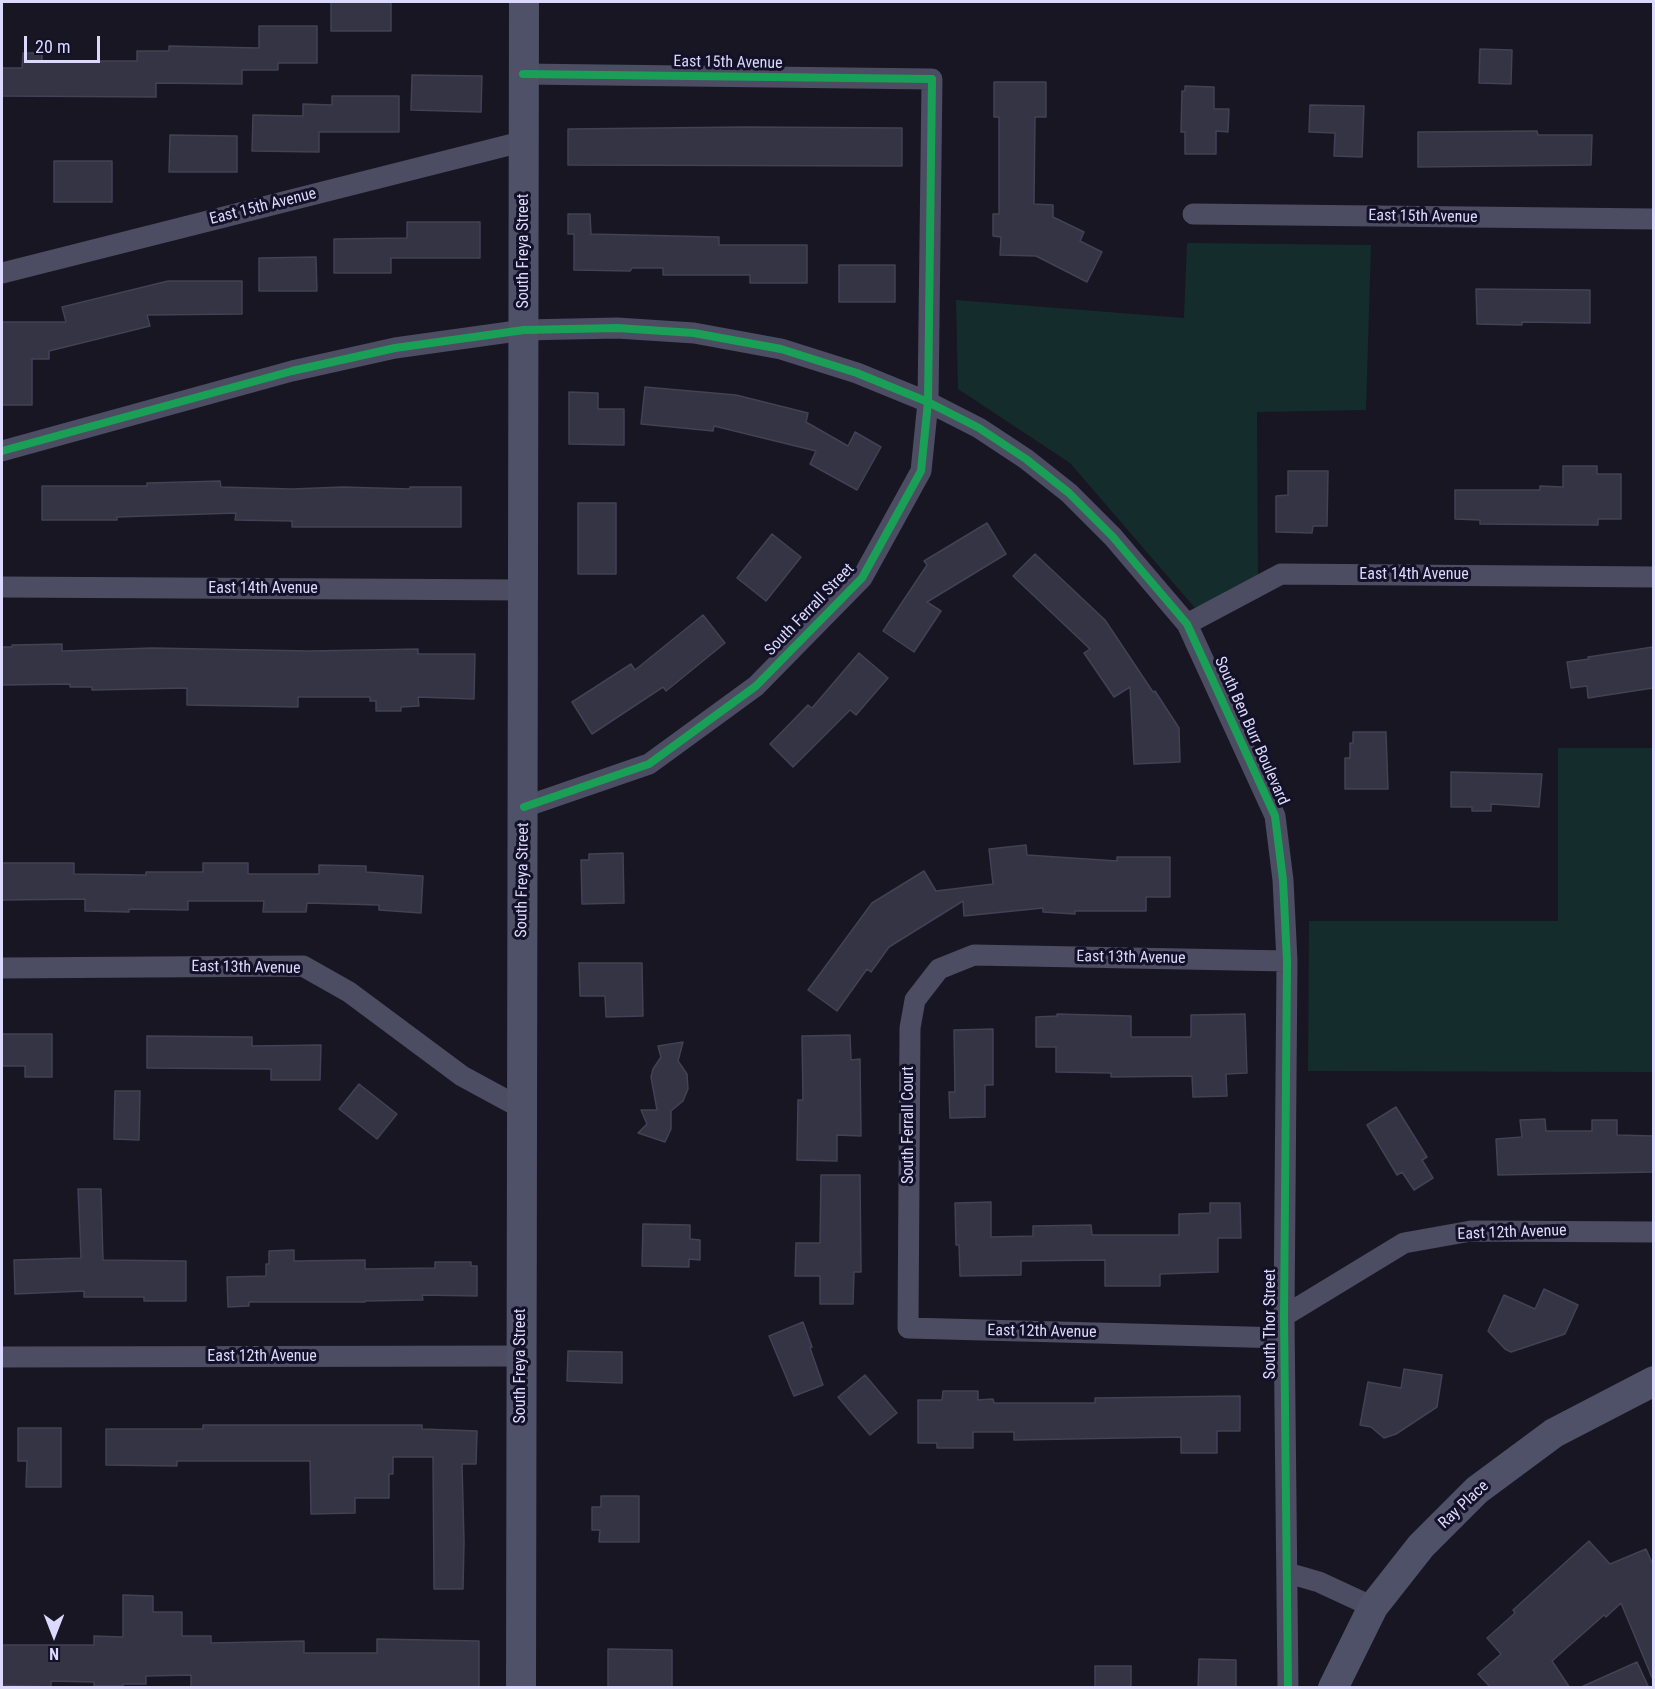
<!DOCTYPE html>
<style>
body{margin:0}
#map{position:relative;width:1655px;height:1689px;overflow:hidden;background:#171622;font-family:"Roboto Condensed",sans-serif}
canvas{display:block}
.frame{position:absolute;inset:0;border:3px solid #dbd9fd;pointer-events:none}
.north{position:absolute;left:24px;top:1605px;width:60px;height:60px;-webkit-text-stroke:4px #131127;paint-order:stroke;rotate:180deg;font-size:16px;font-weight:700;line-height:24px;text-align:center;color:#dbd9fd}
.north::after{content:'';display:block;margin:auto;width:21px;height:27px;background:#dbd9fd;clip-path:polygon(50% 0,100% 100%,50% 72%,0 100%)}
.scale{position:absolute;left:24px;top:36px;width:76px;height:27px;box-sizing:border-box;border:3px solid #dbd9fd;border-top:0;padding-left:8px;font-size:18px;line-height:21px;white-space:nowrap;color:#dbd9fd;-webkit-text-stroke:4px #131127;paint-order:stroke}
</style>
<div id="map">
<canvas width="1655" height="1689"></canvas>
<div class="frame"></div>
<div class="north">N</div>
<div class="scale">20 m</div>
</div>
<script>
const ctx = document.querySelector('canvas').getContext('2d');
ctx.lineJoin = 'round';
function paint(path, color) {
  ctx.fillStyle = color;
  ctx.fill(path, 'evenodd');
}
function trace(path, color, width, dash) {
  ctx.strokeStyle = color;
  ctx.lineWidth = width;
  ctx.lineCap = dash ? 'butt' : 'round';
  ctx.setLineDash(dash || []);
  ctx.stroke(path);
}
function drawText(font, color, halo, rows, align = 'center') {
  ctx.font = font + ' "Roboto Condensed",sans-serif';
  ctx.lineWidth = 6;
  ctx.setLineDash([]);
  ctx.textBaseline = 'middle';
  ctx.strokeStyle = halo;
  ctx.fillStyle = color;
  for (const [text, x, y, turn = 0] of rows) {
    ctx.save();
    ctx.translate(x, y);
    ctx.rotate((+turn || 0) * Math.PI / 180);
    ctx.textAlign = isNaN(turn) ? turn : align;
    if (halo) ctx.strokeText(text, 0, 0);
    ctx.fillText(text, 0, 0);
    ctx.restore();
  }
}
const green = new Path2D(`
 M 1187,243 L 1371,245 L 1366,410 L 1257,412 L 1258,578 L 1195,608 L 1070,463 L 958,389 L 956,300 L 1184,318 Z
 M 1558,748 L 1653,748 L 1653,1072 L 1308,1071 L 1309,921 L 1558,921 Z`);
const building = new Path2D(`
 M 331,2 L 391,2 L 391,31 L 331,31 Z
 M 259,26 L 317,26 L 317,63 L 278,63 L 278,70 L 242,70 L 242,84 L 156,83 L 156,97 L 2,96 L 2,68 L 22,68 L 23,53 L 42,53 L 42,61 L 137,61 L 137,51 L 169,51 L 169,46 L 259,48 Z
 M 1480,49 L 1512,50 L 1511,84 L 1479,83 Z
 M 412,75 L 482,76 L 481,112 L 411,110 Z
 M 994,82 L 1046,82 L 1046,117 L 1035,117 L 1034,204 L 1053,205 L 1053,217 L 1084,232 L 1080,241 L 1102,252 L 1087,282 L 1036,256 L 1000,255 L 1001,237 L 993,236 L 993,214 L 999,214 L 999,117 L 994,117 Z
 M 1185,86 L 1214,87 L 1214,109 L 1229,109 L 1228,132 L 1216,131 L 1216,154 L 1185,154 L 1185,132 L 1181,132 L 1182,91 L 1185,91 Z
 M 332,96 L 399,96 L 399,132 L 319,132 L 319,152 L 252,151 L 253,115 L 303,116 L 303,104 L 332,105 Z
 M 1310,105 L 1364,106 L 1362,157 L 1334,156 L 1335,133 L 1309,132 Z
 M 745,127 L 902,128 L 902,166 L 568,165 L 568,129 Z
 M 1537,131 L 1538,135 L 1592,135 L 1591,165 L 1418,167 L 1418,132 Z
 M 170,135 L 237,136 L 237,172 L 169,172 Z
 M 54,161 L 112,161 L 112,202 L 54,202 Z
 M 568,214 L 590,214 L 591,234 L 719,237 L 719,245 L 807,245 L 807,283 L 750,283 L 750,275 L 663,275 L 663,268 L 632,268 L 630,271 L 574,270 L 574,234 L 568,234 Z
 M 407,222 L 480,222 L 480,258 L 391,258 L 391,273 L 334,273 L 334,239 L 407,238 Z
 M 316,257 L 317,291 L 259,291 L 259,258 Z
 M 839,265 L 895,265 L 895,302 L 839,302 Z
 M 168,281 L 242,281 L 242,314 L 147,315 L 150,326 L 49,351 L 49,359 L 32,359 L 32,405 L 2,405 L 2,322 L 66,322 L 62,307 Z
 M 1476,289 L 1590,290 L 1590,323 L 1522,322 L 1522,325 L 1477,324 Z
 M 645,387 L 736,395 L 808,413 L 806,422 L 848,446 L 855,432 L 881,447 L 857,490 L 810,464 L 816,451 L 714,426 L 713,431 L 641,424 Z
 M 569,392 L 598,393 L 598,409 L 624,409 L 624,445 L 569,444 Z
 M 1563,466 L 1597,466 L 1597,474 L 1621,474 L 1621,519 L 1598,519 L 1598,525 L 1480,524 L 1480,520 L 1455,519 L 1455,490 L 1540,490 L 1540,486 L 1563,487 Z
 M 1288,471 L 1328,471 L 1327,526 L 1313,526 L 1312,533 L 1276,532 L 1276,496 L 1288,495 Z
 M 220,481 L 221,487 L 292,489 L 343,487 L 410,489 L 410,487 L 461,487 L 461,527 L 292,527 L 292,521 L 235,520 L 236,513 L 117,517 L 117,520 L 42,520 L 42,486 L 147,486 L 147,483 Z
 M 578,503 L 616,503 L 616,574 L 578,574 Z
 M 987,523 L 1006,554 L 927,602 L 941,611 L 914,652 L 883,631 L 927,565 L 924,561 Z
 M 772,534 L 801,557 L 766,601 L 737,578 Z
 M 1035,554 L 1105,620 L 1153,692 L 1155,691 L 1179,728 L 1180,762 L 1134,764 L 1130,687 L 1114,697 L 1084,653 L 1090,649 L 1013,576 Z
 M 703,615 L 725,643 L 666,691 L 663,687 L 592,734 L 572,702 L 631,664 L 635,670 Z
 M 62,644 L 62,651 L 152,648 L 310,651 L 418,649 L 418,654 L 475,654 L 474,699 L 418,697 L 419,706 L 401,707 L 401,711 L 376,711 L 376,701 L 370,701 L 370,697 L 298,697 L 298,707 L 187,705 L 187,688 L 92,690 L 92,687 L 70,687 L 70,684 L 2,685 L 2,647 L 12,647 L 12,645 Z
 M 1653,647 L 1653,688 L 1588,698 L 1587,686 L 1571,688 L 1567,662 L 1589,659 L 1588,657 Z
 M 859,653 L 888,678 L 856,715 L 850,710 L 793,767 L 770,744 L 808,705 L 812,708 Z
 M 1353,732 L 1386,732 L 1388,789 L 1345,789 L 1345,758 L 1350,758 L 1350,743 L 1353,743 Z
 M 1451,772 L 1542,774 L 1539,807 L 1491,804 L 1491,811 L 1472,811 L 1472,807 L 1451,807 Z
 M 1026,845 L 1027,855 L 1117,861 L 1117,857 L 1170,857 L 1170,897 L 1146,897 L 1146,911 L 1075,911 L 1075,914 L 1043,912 L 1043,908 L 964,916 L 963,901 L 889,947 L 871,972 L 867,969 L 837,1011 L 808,990 L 872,903 L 924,871 L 936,891 L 993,884 L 989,849 Z
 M 623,853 L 624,903 L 582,904 L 581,860 L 589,860 L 589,854 Z
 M 2,863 L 74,863 L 74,874 L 146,875 L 146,872 L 203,872 L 203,863 L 248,863 L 248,874 L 319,874 L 319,865 L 366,866 L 366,872 L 423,876 L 421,913 L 379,910 L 379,905 L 307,903 L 306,912 L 263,912 L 264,901 L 188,901 L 188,910 L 129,909 L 129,912 L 85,911 L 85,899 L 2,900 Z
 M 579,963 L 642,963 L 643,1016 L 606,1017 L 605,996 L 580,996 Z
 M 1057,1014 L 1131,1016 L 1131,1037 L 1191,1037 L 1191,1015 L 1245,1014 L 1247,1073 L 1226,1074 L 1227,1096 L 1193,1097 L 1192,1076 L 1111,1077 L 1111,1073 L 1056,1072 L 1056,1047 L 1036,1047 L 1036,1017 L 1057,1016 Z
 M 993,1029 L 993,1085 L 985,1085 L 985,1117 L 950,1118 L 949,1092 L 955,1092 L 954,1030 Z
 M 2,1034 L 52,1034 L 52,1077 L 25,1077 L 25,1066 L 2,1066 Z
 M 850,1035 L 851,1060 L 860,1059 L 861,1136 L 837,1135 L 837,1161 L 797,1160 L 798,1100 L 803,1100 L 802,1036 Z
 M 147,1036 L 252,1037 L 252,1046 L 321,1045 L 320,1080 L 271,1080 L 271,1069 L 147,1068 Z
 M 683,1042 L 678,1061 L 687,1074 L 688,1089 L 683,1101 L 671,1111 L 671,1129 L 665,1142 L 638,1133 L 647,1124 L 641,1110 L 657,1110 L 651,1077 L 653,1069 L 661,1057 L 658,1046 Z
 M 359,1084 L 397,1114 L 377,1139 L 339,1109 Z
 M 115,1091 L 140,1091 L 139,1140 L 114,1139 Z
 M 1396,1107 L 1427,1157 L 1422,1160 L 1433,1178 L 1414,1190 L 1402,1172 L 1397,1175 L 1367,1125 Z
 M 1545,1119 L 1546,1131 L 1592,1131 L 1592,1120 L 1617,1120 L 1617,1135 L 1653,1136 L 1653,1172 L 1498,1175 L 1496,1139 L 1522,1137 L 1520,1120 Z
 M 821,1175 L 860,1175 L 861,1272 L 854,1272 L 853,1304 L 820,1304 L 820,1276 L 795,1276 L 796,1243 L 820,1243 Z
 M 78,1189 L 101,1189 L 103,1260 L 186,1261 L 186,1301 L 144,1301 L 144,1297 L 84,1297 L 84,1291 L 15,1294 L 14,1260 L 81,1258 Z
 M 991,1202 L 991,1237 L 1033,1236 L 1033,1226 L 1091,1225 L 1092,1235 L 1179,1235 L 1179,1214 L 1210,1213 L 1210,1203 L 1240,1203 L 1241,1238 L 1218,1238 L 1218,1272 L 1160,1274 L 1160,1286 L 1105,1286 L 1105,1260 L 1021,1261 L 1021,1275 L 960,1276 L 959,1245 L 956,1245 L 955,1203 Z
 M 643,1224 L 690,1225 L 690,1239 L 700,1240 L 700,1260 L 689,1259 L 689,1267 L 642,1266 Z
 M 294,1250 L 294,1261 L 365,1260 L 365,1269 L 435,1268 L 435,1262 L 471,1262 L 471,1266 L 477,1266 L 477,1296 L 422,1295 L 423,1300 L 365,1301 L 365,1302 L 249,1302 L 249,1306 L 228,1307 L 227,1277 L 266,1276 L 266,1264 L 269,1264 L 269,1251 Z
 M 1544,1289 L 1578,1305 L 1565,1334 L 1511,1352 L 1505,1349 L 1488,1331 L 1504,1295 L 1535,1309 Z
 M 803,1322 L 812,1347 L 810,1348 L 823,1385 L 794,1396 L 769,1336 Z
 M 568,1351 L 622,1352 L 622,1383 L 567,1381 Z
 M 1404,1369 L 1442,1375 L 1437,1407 L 1396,1434 L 1384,1438 L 1371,1427 L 1360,1425 L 1368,1382 L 1401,1388 Z
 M 865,1375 L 897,1413 L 870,1435 L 838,1397 Z
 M 943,1391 L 978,1391 L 978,1400 L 993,1399 L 994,1403 L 1095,1403 L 1095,1398 L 1240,1396 L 1240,1431 L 1217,1431 L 1217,1453 L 1181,1453 L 1181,1437 L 1014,1440 L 1014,1432 L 973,1432 L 973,1448 L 937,1448 L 937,1443 L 918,1443 L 918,1400 L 942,1400 Z
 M 203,1425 L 422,1425 L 422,1429 L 477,1431 L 476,1464 L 462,1464 L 464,1542 L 463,1589 L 434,1589 L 433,1457 L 393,1457 L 393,1474 L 389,1474 L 389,1498 L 355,1498 L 355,1513 L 311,1514 L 310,1461 L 177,1461 L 177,1466 L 106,1465 L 106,1429 L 203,1429 Z
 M 18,1428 L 61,1428 L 61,1487 L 26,1487 L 27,1461 L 18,1461 Z
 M 601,1496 L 639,1496 L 639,1542 L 599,1542 L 600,1530 L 592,1530 L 592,1507 L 601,1507 Z
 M 1589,1541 L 1610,1564 L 1646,1549 L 1653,1565 L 1653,1680 L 1621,1603 L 1606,1617 L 1604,1615 L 1552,1661 L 1570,1688 L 1491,1688 L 1478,1674 L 1501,1654 L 1487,1638 L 1515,1613 L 1513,1610 Z
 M 123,1595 L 153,1596 L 153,1612 L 182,1612 L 182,1636 L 211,1636 L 211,1643 L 304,1641 L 304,1653 L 377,1653 L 377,1639 L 479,1641 L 479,1687 L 191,1688 L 191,1675 L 146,1676 L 146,1684 L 123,1684 L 123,1686 L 94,1686 L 94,1682 L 51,1681 L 51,1687 L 2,1685 L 2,1645 L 94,1645 L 94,1636 L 123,1637 Z
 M 608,1649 L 672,1650 L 672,1688 L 608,1688 Z
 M 1199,1659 L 1236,1660 L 1236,1688 L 1198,1688 Z
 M 1637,1662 L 1649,1688 L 1579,1688 Z
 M 1095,1666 L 1131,1666 L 1131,1688 L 1095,1688 Z`);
const street = new Path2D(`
 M 523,74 L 932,79 L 928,402 L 921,471 L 862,578 L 756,686 L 649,764 L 524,807
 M 1193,214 L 1654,219
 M 2,273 L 525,141
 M 2,451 L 292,371 L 395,348 L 524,330 L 617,328 L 694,333 L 781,349 L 857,373 L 928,402 L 979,428 L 1026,459 L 1069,493 L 1113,537 L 1187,624 L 1275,816 L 1283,880 L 1287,961 L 1284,1316 L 1288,1688
 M 2,587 L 524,590
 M 1187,624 L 1281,574 L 1654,577
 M 2,968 L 303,966 L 349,992 L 462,1076 L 521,1108
 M 1284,1316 L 1404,1243 L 1471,1231 L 1654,1232
 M 1284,1338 L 908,1328 L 910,1028 L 915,1000 L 939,969 L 974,955 L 1287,961
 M 2,1357 L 522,1356
 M 1288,1573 L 1319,1582 L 1373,1607`);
const secondary = new Path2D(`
 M 521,1688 L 524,2
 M 1333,1688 L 1373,1607 L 1421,1546 L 1477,1490 L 1554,1433 L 1654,1381`);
const cycleway = new Path2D(`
 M 523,74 L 932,79 L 928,402 L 921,471 L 862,578 L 756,686 L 649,764 L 524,807
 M 2,451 L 292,371 L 395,348 L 524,330 L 617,328 L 694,333 L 781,349 L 857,373 L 928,402 L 979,428 L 1026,459 L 1069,493 L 1113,537 L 1187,624 L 1275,816 L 1283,880 L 1287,961 L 1284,1316 L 1288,1688`);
const streetNames = [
 ["East 15th Avenue",728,63,1],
 ["East 15th Avenue",263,207,-14],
 ["East 15th Avenue",1423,217,1],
 ["South Freya Street",524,251,-90],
 ["East 14th Avenue",1414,575],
 ["East 14th Avenue",263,589],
 ["South Ferrall Street",810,610,-46],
 ["South Ben Burr Boulevard",1251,731,66],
 ["South Freya Street",523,880,-89],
 ["East 13th Avenue",1131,958,1],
 ["East 13th Avenue",246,968,1],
 ["South Ferrall Court",909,1125,-90],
 ["East 12th Avenue",1512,1233,-2],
 ["South Thor Street",1271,1324,-90],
 ["East 12th Avenue",1042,1332,1],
 ["East 12th Avenue",262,1357],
 ["South Freya Street",521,1366,-90],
 ["Ray Place",1464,1505,-43]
];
paint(green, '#152c2c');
paint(building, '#353444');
trace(building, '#434155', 1.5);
trace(street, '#4c4c62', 21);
trace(secondary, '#4f5168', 30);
trace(cycleway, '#1a9f57', 8);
drawText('16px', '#dbd9fd', '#131127', streetNames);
</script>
